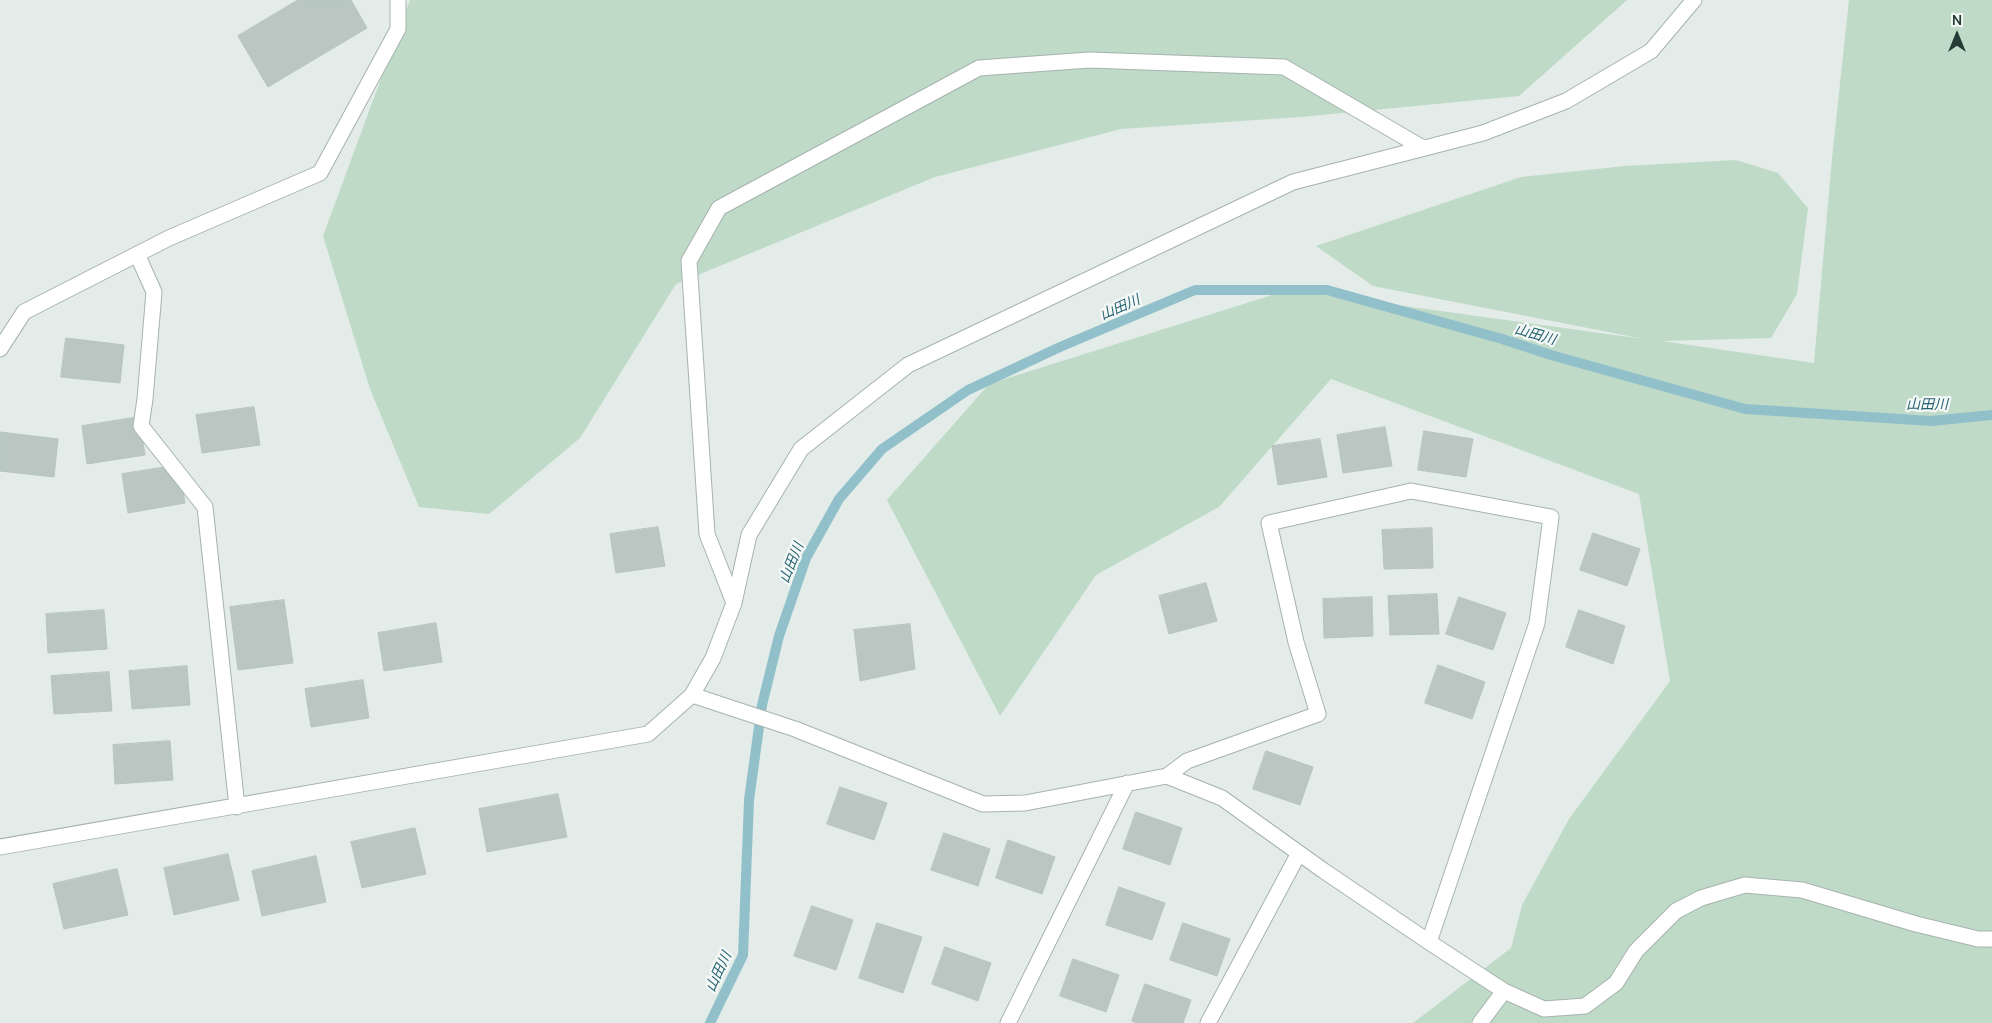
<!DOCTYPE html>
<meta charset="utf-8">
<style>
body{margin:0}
#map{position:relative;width:1992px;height:1023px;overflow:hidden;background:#e3ece8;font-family:Manrope,sans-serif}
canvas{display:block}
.north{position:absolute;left:1932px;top:10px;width:50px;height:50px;-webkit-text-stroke:4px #f4f8f6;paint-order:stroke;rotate:0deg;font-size:14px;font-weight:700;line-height:20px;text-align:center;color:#253b36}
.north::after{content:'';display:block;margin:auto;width:18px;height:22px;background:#253b36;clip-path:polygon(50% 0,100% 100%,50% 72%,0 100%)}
</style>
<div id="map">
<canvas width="1992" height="1023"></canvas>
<div class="north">N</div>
</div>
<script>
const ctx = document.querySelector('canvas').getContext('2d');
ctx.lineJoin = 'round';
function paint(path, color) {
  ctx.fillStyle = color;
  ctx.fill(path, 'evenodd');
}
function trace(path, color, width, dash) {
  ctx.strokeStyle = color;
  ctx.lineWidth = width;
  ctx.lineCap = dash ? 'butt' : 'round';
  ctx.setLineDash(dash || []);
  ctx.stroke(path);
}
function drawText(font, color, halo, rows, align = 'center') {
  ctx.font = font + ' Manrope,"Noto Sans JP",sans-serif';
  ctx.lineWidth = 4.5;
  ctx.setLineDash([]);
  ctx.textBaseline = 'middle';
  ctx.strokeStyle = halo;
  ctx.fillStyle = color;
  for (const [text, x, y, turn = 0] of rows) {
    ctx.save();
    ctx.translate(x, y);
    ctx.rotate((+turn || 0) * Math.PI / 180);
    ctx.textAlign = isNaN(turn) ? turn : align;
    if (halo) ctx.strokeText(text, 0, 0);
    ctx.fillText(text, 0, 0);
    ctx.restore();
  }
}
const green = new Path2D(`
 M 410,0 L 1627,0 L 1519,96 L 1301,117 L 1121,129 L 935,177 L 676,284 L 580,438 L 489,514 L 419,507 L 370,389 L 323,236 Z
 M 1849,0 L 1992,0 L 1992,1023 L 1413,1023 L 1511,948 L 1522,905 L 1569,819 L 1670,681 L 1639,494 L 1331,379 L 1219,507 L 1096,575 L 1000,716 L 887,500 L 989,384 L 1288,290 L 1644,339 L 1373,286 L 1316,246 L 1521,177 L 1625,166 L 1736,160 L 1778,173 L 1808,208 L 1797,294 L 1771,338 L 1662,341 L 1814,363 L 1832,158 Z`);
const stream = new Path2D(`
 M 710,1023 L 743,955 L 749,800 L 762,705 L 779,636 L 806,558 L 839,499 L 882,449 L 968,390 L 1060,347 L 1195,290 L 1327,290 L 1502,339 L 1551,355 L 1745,409 L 1931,421 L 1992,415`);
const building = new Path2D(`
 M 298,0 L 351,0 L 367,28 L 268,87 L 238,36 Z
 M 66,338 L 124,345 L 120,383 L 61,377 Z
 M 254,407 L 260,445 L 202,453 L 196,415 Z
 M 139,417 L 145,455 L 87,464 L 82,426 Z
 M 1385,427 L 1392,466 L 1343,473 L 1337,435 Z
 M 1424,431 L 1473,439 L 1466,477 L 1418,470 Z
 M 0,432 L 58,439 L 54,477 L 0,471 Z
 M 1320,439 L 1327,477 L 1278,485 L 1272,446 Z
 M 179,465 L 185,503 L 128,513 L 122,474 Z
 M 658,527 L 665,566 L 616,573 L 610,534 Z
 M 1432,528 L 1433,568 L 1384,569 L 1382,530 Z
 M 1593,533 L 1640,549 L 1627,586 L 1580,570 Z
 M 1206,583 L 1217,621 L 1169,634 L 1159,596 Z
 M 1437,594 L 1439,634 L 1390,635 L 1388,596 Z
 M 1372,597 L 1373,636 L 1324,638 L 1323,599 Z
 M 1459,597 L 1506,613 L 1493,650 L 1446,634 Z
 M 284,600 L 293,663 L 238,670 L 230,607 Z
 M 104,610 L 107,649 L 48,653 L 46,614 Z
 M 1579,610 L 1625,626 L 1613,664 L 1566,647 Z
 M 436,623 L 442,662 L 384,671 L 378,633 Z
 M 910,624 L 915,669 L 860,681 L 854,630 Z
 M 1438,665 L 1485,682 L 1472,719 L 1425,703 Z
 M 187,666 L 190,705 L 132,709 L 129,671 Z
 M 109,672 L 112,711 L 54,714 L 51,676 Z
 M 363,680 L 369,718 L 311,727 L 305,689 Z
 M 170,741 L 173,780 L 115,784 L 113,745 Z
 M 1266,751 L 1313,767 L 1300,805 L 1253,789 Z
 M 840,787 L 887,803 L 874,840 L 827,824 Z
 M 558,794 L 567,837 L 487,852 L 479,809 Z
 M 1136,812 L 1182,828 L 1170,865 L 1123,849 Z
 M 415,828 L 426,874 L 362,888 L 351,842 Z
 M 944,833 L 990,849 L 978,886 L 931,870 Z
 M 1008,840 L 1055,857 L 1042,894 L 996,878 Z
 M 228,854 L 239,900 L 174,915 L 164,868 Z
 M 316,856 L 326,902 L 262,916 L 252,871 Z
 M 117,869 L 128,915 L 64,929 L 53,884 Z
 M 1119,887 L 1165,903 L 1152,940 L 1106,925 Z
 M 812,906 L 853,920 L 836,970 L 794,956 Z
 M 877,923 L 922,937 L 903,993 L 859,978 Z
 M 1183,923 L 1230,939 L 1217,976 L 1170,960 Z
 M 945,947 L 991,963 L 978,1001 L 932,984 Z
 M 1073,959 L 1119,975 L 1106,1012 L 1060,996 Z
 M 1145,984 L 1191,1000 L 1183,1023 L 1137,1023 L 1132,1021 Z`);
const minor = new Path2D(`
 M 137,254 L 154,292 L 145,399 L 141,426 L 205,507 L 237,807
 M 0,349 L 24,312 L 169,238 L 320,173 L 398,29 L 398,0
 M 734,603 L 707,534 L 689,261 L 719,208 L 979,68 L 1089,60 L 1284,67 L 1423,148
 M 692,695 L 795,729 L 983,804 L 1025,803 L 1167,776 L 1222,798 L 1324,871 L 1429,942 L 1504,991 L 1544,1009 L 1585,1006 L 1616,983 L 1636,951 L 1676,911 L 1701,898 L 1745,885 L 1802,890 L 1916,924 L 1978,939 L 1992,939
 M 1167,776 L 1187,761 L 1318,714 L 1296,642 L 1269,523 L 1411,491 L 1551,517 L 1537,623 L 1429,942
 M 0,847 L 648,734 L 692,695 L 713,658 L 734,603 L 749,535 L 801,449 L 908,365 L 1293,182 L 1483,133 L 1566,101 L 1651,51 L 1694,0
 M 1008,1023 L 1127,783
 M 1208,1023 L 1299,853
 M 1480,1023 L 1504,991`);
const waterNames = [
 ["山田川",1120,308,-24],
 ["山田川",1535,335,16],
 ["山田川",1927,405],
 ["山田川",792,563,-68],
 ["山田川",719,972,-65]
];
paint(green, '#bfdac7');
trace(stream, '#91c0cb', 10);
paint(building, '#b9c6c1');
trace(building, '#b6c4bf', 1);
trace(minor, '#a6b3af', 17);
trace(minor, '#fff', 15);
drawText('italic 14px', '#256271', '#f4f8f6', waterNames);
</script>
